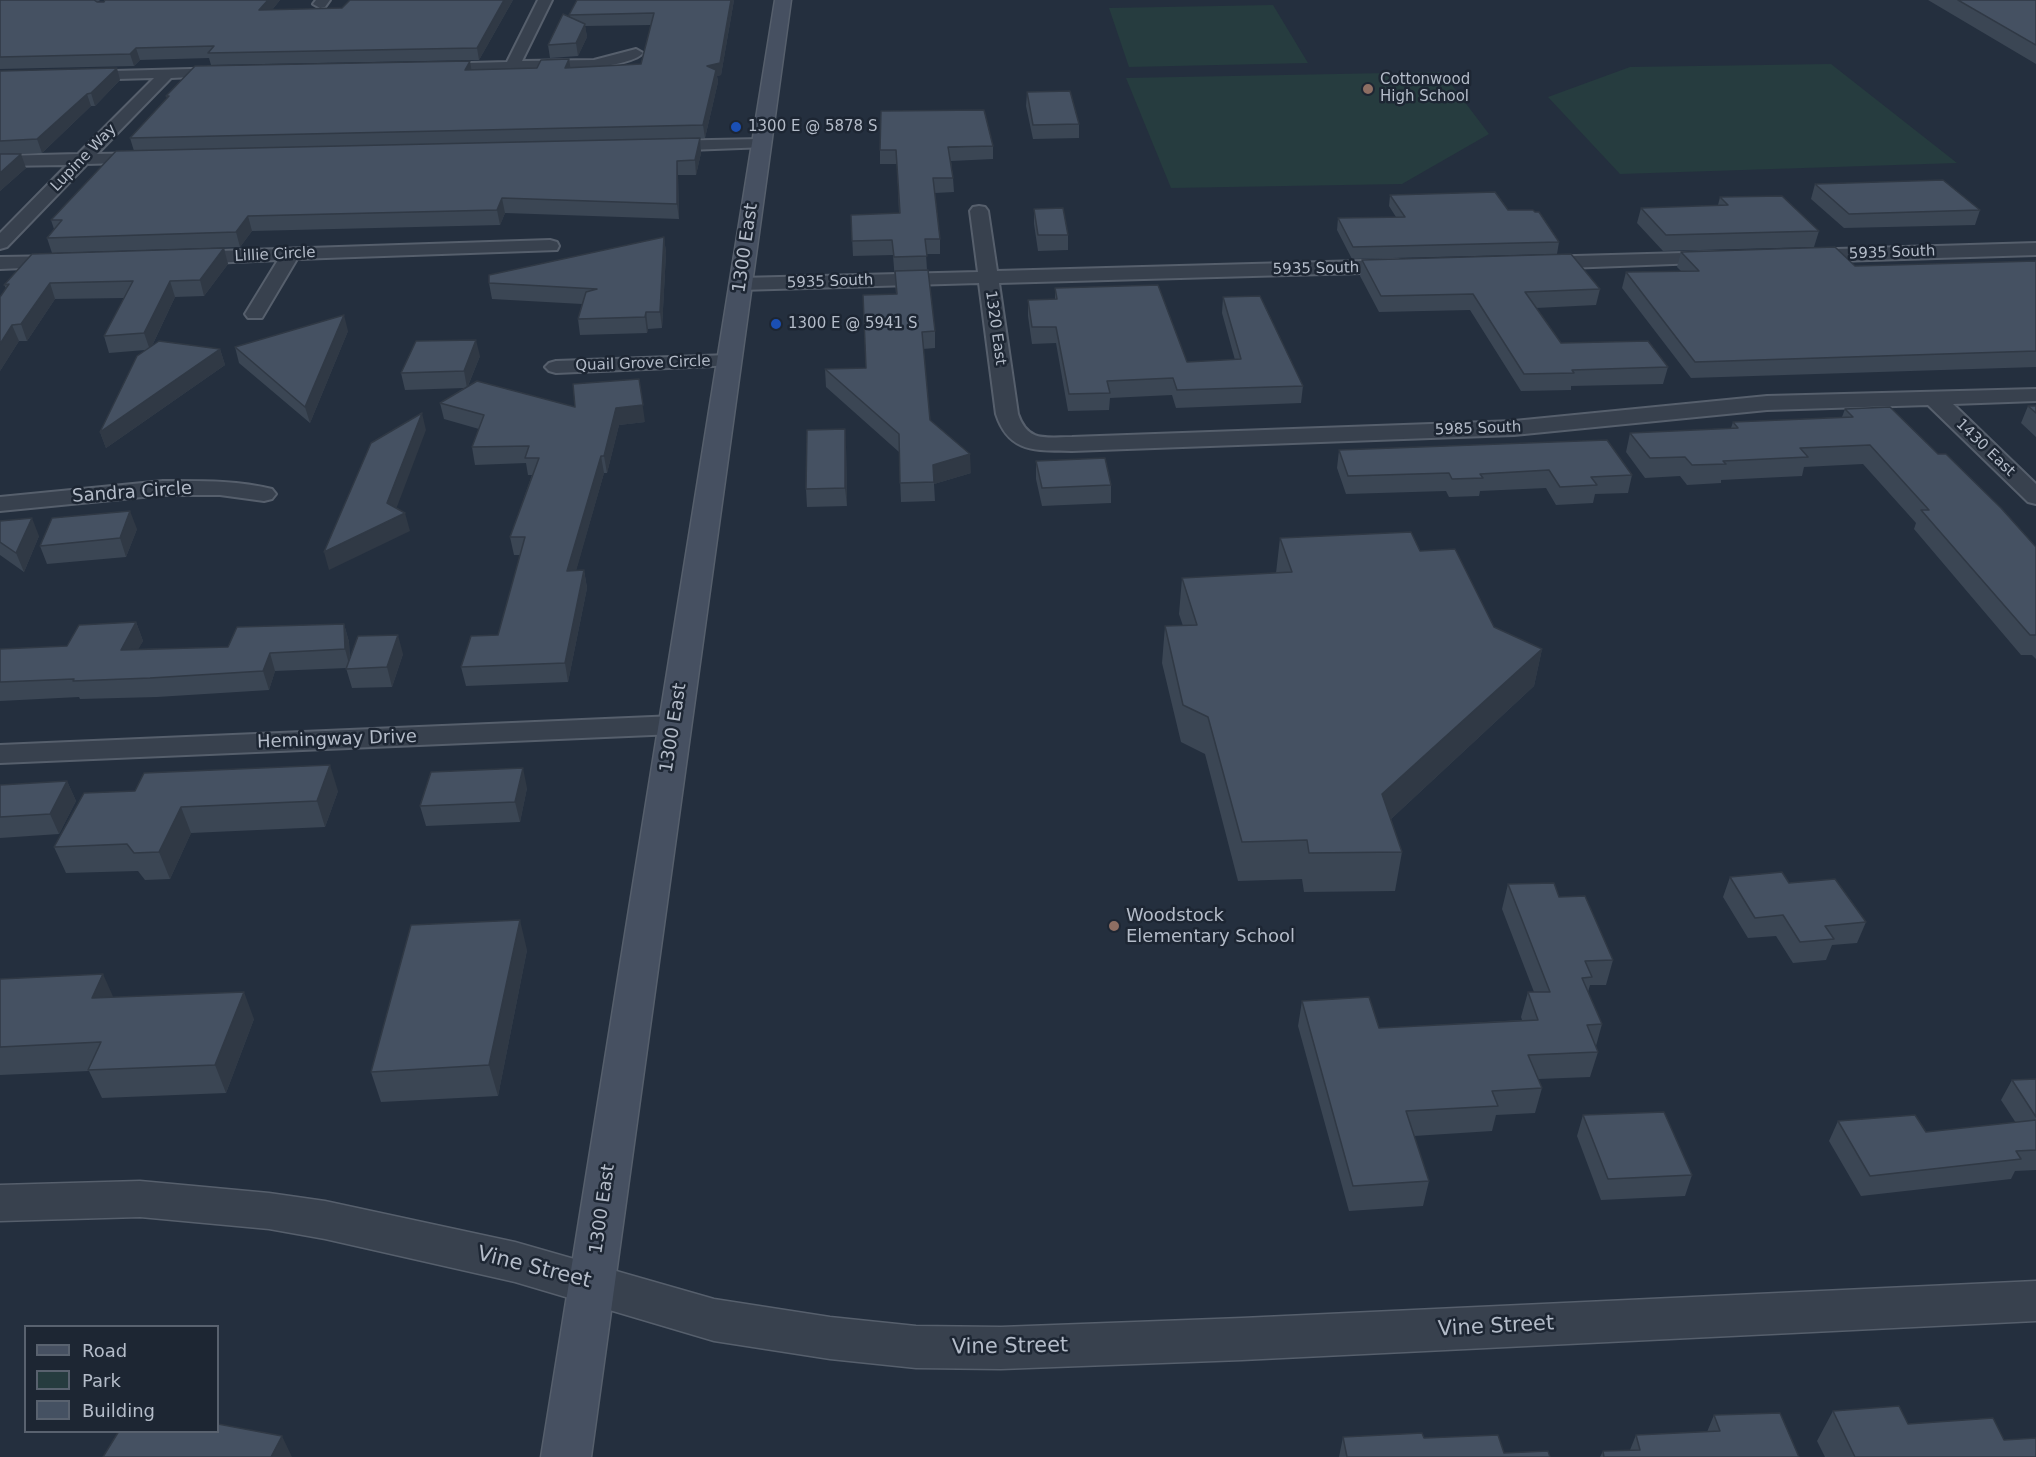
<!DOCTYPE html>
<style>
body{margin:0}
#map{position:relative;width:2036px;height:1457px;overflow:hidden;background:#242f3e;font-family:"DejaVu Sans",sans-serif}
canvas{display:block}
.legend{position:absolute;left:24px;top:1325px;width:195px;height:108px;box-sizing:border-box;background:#1d2633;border:2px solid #59626f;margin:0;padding:8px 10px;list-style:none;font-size:18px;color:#b4bcc9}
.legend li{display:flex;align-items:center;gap:12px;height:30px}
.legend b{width:30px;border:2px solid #59626f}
</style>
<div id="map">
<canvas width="2036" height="1457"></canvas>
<ul class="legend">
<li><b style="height:8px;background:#465061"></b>Road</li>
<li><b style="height:16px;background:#263c3f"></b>Park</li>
<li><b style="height:16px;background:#455162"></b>Building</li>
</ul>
</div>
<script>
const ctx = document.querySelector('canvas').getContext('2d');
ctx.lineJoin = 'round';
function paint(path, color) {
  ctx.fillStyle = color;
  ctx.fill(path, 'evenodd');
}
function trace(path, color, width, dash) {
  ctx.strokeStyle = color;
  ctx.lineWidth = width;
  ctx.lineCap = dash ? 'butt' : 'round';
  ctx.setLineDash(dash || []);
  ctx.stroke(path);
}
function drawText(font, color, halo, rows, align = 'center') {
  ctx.font = font + ' "DejaVu Sans",sans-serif';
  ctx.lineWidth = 5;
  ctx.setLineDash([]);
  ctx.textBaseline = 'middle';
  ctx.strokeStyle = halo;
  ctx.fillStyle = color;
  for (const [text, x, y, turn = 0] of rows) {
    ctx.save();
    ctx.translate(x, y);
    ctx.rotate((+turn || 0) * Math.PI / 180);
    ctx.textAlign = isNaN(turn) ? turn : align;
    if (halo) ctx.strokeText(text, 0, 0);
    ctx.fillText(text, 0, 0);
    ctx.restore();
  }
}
const green = new Path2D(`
 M 1273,5 L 1308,63 L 1129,67 L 1109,8 Z
 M 1831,64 L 1957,163 L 1620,174 L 1548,97 L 1630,67 Z
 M 1442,72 L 1489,134 L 1402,184 L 1171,188 L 1126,78 Z`);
const minor = new Path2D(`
 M 316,0 L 330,0 L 325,7 L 320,8 L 313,4 Z
 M 538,0 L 552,0 L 522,61 L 594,60 L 636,49 L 643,53 C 623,76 470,72 434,72 L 427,68 L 434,64 L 507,62 Z
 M 229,68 L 236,72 L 234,75 L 171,78 L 97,154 L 148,153 L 156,158 L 154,162 L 87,164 L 7,247 L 0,249 L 0,233 L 67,165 L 0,166 L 0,156 L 78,154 L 154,78 L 80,80 L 75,78 L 72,75 L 75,72 Z
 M 761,139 L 767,141 L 769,144 L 767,147 L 662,151 L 654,146 L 662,141 Z
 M 979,206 L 985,207 L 988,211 L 997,271 L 1398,260 L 1405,262 L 1407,266 L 1405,270 L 1398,272 L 999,283 L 1018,414 C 1028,443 1046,437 1072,437 L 1514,421 L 1767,396 L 2036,389 L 2036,401 L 1953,404 L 2036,484 L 2036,504 L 2028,502 L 1928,405 L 1767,410 L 1514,435 L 1072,451 C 1036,450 1009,454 996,414 L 979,283 L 740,290 L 733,288 L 730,284 L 733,280 L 740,278 L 978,272 L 970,211 L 973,207 Z
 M 550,240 L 557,242 L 559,246 L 557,250 L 297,259 L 262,318 L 248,318 L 245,314 L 278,260 L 188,264 L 181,262 L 179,258 L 181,254 L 188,252 Z
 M 2036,243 L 2036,255 L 1804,262 L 1797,260 L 1795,256 L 1797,252 L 1804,250 Z
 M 1719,252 L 1726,254 L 1728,258 L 1726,262 L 1540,269 L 1533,267 L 1531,263 L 1533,259 L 1540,257 Z
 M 64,256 L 71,258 L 73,262 L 71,266 L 0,269 L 0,257 Z
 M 729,355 L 736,357 L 739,361 L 736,365 L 556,373 L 549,371 L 545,367 L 549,363 L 556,361 Z
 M 163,481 C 200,481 236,480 272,489 L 276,494 L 272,499 L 264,501 L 220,495 L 163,495 L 0,511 L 0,497 Z
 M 675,716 L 685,719 L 689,725 L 685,731 L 675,734 L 0,763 L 0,745 Z`);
const tertiary = new Path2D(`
 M 140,1181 L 269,1193 L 325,1201 L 515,1242 L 714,1299 L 830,1317 L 916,1326 L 1001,1327 L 1242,1318 L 2036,1281 L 2036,1321 L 1242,1360 L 1001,1369 L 916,1368 L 830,1359 L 714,1341 L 515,1282 L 325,1239 L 269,1229 L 140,1217 L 0,1221 L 0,1185 Z`);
const secondary = new Path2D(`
 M 775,0 L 791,0 L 591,1457 L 541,1457 Z`);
const wall = new Path2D(`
 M 0,0 L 100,0 L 98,2 L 104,2 L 105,0 L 280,0 L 272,10 L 342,8 L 350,0 L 513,0 L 479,60 L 211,65 L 209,58 L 140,60 L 134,66 L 0,69 Z
 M 577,0 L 734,0 L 721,75 L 717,76 L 718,82 L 705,138 L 484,143 L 700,138 L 701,153 L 696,175 L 678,175 L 679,219 L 505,213 L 500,225 L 252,231 L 240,247 L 52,253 L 47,238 L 54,229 L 51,220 L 134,151 L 130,138 L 167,98 L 166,96 L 472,70 L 571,68 L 641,64 L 651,25 L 585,26 L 587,37 L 578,56 L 550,58 L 548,45 L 570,17 L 569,15 Z
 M 1928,0 L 2036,0 L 2036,64 Z
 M 0,71 L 120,80 L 95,106 L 91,106 L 42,153 L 6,154 L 26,168 L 0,191 Z
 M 1027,92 L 1079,124 L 1079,138 L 1033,139 L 1026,106 Z
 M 993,146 L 993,159 L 951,161 L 953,178 L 954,192 L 935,193 L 940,239 L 940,254 L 926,254 L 927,270 L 935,331 L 935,348 L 923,349 L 930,420 L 971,473 L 934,484 L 935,501 L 901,502 L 899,452 L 826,387 L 825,369 L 866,368 L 896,294 L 893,255 L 853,256 L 851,215 L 899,213 L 897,164 L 880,164 L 880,150 Z
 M 1815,184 L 1980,210 L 1975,225 L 1844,228 L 1811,199 Z
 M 1390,195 L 1508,210 L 1559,242 L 1557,254 L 1352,259 L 1337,230 L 1338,218 L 1396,217 L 1389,206 Z
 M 1720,197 L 1819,231 L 1814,247 L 1663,251 L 1637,223 L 1641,208 L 1718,205 Z
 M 1034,209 L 1068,235 L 1068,250 L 1038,251 L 1034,224 Z
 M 664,237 L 666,253 L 662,328 L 648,329 L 647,333 L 580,335 L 578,319 L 582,304 L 492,299 L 489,283 Z
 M 224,248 L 228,264 L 204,296 L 175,297 L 152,346 L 220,349 L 225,365 L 106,448 L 100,432 L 145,350 L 109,353 L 104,336 L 124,298 L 55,299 L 27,341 L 19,341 L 0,371 L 6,288 L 4,285 Z
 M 1681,252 L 1855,266 L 2036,261 L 2036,367 L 1691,378 L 1622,288 L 1626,272 L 1681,271 L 1677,267 Z
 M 1362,260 L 1600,289 L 1596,305 L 1536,308 L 1561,343 L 1668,367 L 1663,384 L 1571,386 L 1571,390 L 1521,391 L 1470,310 L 1379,312 L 1360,276 Z
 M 1055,288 L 1187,362 L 1235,360 L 1222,313 L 1223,297 L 1303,386 L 1301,403 L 1176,408 L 1172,395 L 1110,398 L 1109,410 L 1068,411 L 1056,343 L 1032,344 L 1028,316 L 1028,300 L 1055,299 Z
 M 348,331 L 310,423 L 239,363 L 235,347 Z
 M 480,356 L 468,386 L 575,407 L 645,422 L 619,425 L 607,473 L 604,473 L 576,570 L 584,570 L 587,588 L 568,682 L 466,686 L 461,667 L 498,635 L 520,555 L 514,555 L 510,537 L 532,475 L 528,475 L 526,463 L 475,465 L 472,447 L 479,429 L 444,419 L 440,403 L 464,388 L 405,390 L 401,373 Z
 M 2028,406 L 2036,406 L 2036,437 L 2021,423 Z
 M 1845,409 L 1938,454 L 2036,547 L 2036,659 L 2032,655 L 2021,655 L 1914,529 L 1916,523 L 1863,464 L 1804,467 L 1802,476 L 1721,480 L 1721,483 L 1687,485 L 1680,476 L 1645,478 L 1626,452 L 1630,433 L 1731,428 L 1733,422 L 1842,417 Z
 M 846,446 L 847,506 L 807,507 L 806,489 Z
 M 1339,450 L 1632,475 L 1628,493 L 1595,494 L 1593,503 L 1556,505 L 1546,488 L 1480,491 L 1479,496 L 1449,497 L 1446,491 L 1346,494 L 1337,468 Z
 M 1036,461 L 1111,485 L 1111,503 L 1042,506 L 1036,479 Z
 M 0,521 L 39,536 L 24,572 L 0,555 Z
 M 137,529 L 126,557 L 47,564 L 40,546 Z
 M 1280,538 L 1420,551 L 1494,627 L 1542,649 L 1534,686 L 1391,819 L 1402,852 L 1395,891 L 1304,892 L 1302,879 L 1238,881 L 1205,754 L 1181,742 L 1162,663 L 1165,626 L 1183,626 L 1179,614 L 1182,578 L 1276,573 Z
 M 136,622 L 143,641 L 138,649 L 228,647 L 344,624 L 349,642 L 350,660 L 403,654 L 392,687 L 352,688 L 346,668 L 275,671 L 269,690 L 157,697 L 80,699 L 79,697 L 0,701 L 0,649 L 67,646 Z
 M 67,781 L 76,801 L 59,834 L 0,838 L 0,785 Z
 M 527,788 L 520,822 L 426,826 L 420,806 Z
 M 135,791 L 338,791 L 325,827 L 191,833 L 170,879 L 145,880 L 138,871 L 66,873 L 54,847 Z
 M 1730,877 L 1789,883 L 1866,922 L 1857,943 L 1832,945 L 1826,960 L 1793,963 L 1776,936 L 1748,938 L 1723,897 Z
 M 1508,884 L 1559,897 L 1613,960 L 1606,985 L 1590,985 L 1588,992 L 1602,1024 L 1596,1046 L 1598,1052 L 1590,1077 L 1538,1079 L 1542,1088 L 1535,1113 L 1496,1115 L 1492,1131 L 1414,1136 L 1429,1181 L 1423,1206 L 1349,1211 L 1298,1026 L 1302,1001 L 1379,1028 L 1522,1020 L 1521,1017 L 1528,992 L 1534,992 L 1502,909 Z
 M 527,950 L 498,1096 L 381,1102 L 371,1072 Z
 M 0,979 L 113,997 L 254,1019 L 226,1093 L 102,1098 L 89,1071 L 0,1075 Z
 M 2036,1079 L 2036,1170 L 2015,1171 L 2011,1179 L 1861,1196 L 1829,1141 L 1838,1121 L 1926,1132 L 2016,1123 L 2001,1100 L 2012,1080 Z
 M 1583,1115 L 1692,1175 L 1685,1196 L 1601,1200 L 1577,1136 Z
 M 1833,1411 L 1908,1424 L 2036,1457 L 1825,1457 L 1817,1441 Z
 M 1714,1415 L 1799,1457 L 1600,1457 L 1603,1451 L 1630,1450 L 1636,1435 L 1707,1432 Z
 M 1343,1437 L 1424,1438 L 1504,1453 L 1550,1457 L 1339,1457 Z`);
const shadedWall = new Path2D(`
 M 268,0 L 280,0 L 262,22 L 259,10 Z
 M 504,0 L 513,0 L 479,60 L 477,48 Z
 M 731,0 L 734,0 L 721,75 L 717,76 L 718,82 L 705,138 L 703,125 L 707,66 Z
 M 585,24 L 587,37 L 578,56 L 576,43 Z
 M 136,48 L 140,60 L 134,66 L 130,54 Z
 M 569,59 L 571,71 L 565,68 Z
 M 470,61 L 472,73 L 465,70 Z
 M 117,68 L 120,80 L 95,106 L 91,93 Z
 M 87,94 L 91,106 L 42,153 L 37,139 Z
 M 700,138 L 701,153 L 696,175 L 695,160 Z
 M 21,154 L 26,168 L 0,191 L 0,173 Z
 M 677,161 L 678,175 L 679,219 L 677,204 Z
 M 502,198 L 505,213 L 500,225 L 497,210 Z
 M 248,216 L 252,231 L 240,247 L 236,232 Z
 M 664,237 L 666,253 L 662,328 L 660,312 Z
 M 224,248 L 228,264 L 204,296 L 200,280 Z
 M 170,281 L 175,297 L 150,350 L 144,333 Z
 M 50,283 L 55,299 L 27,341 L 21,324 Z
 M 646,312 L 648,329 L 647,333 L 645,317 Z
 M 344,315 L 348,331 L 310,423 L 305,407 Z
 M 12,325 L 19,341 L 0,371 L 0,344 Z
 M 476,340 L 480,356 L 467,388 L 464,371 Z
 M 220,349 L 225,365 L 106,448 L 100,432 Z
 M 639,379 L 645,422 L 619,425 L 607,473 L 604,456 L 616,408 Z
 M 422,413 L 426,430 L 392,520 L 405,513 L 410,531 L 329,570 L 324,552 L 387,503 Z
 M 845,429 L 846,446 L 847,506 L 845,488 Z
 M 970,454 L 971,473 L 934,484 L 933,465 Z
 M 601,456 L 604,473 L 571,589 L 567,571 Z
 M 130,511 L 137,529 L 126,557 L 120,538 Z
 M 32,518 L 39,536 L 24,572 L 16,553 Z
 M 584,570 L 587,588 L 568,682 L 565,663 Z
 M 136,622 L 143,641 L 128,668 L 121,650 Z
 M 344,624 L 349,642 L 350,668 L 345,649 Z
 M 398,635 L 403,654 L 392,687 L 387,667 Z
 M 1542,649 L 1534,686 L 1376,833 L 1382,794 Z
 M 270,653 L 275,671 L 269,690 L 263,671 Z
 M 330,765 L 338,791 L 325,827 L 317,801 Z
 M 523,768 L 527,788 L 520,822 L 515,802 Z
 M 67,781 L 76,801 L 59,834 L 50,814 Z
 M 181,807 L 191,833 L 170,879 L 159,852 Z
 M 520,920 L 527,950 L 498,1096 L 489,1065 Z
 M 103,974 L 115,1001 L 92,998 Z
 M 244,992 L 254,1019 L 226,1093 L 215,1065 Z
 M 282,1436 L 292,1457 L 271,1457 Z`);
const building = new Path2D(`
 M 0,0 L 94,0 L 97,2 L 104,2 L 105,0 L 268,0 L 259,10 L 342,8 L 350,0 L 504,0 L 477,48 L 208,53 L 214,46 L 136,48 L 130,54 L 0,57 Z
 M 577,0 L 731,0 L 720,63 L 707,66 L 716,70 L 703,125 L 130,138 L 169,96 L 166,96 L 195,66 L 470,61 L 465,70 L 537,68 L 541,60 L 569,59 L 565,68 L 641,64 L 654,13 L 569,15 Z
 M 1958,0 L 2036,0 L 2036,45 Z
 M 563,14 L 585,24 L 576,43 L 548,45 Z
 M 117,68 L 91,93 L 87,94 L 37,139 L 0,141 L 0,71 Z
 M 1070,91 L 1079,124 L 1033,125 L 1027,92 Z
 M 984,110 L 993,146 L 948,147 L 953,178 L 933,178 L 940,239 L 925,239 L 927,256 L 894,257 L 892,240 L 852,241 L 851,215 L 900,213 L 896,150 L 880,150 L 881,111 Z
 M 700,138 L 695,160 L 677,161 L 677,204 L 502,198 L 497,210 L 248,216 L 236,232 L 47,238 L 62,220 L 51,220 L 116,151 Z
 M 0,154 L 21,154 L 0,173 Z
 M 1943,180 L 1980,210 L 1849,214 L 1815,184 Z
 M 1495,192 L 1508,210 L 1533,210 L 1535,212 L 1539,212 L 1559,242 L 1353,247 L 1338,218 L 1405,217 L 1390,195 Z
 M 1782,196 L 1819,231 L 1666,235 L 1641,208 L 1728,205 L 1720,197 Z
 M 1063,208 L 1068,235 L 1038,235 L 1034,209 Z
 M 664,237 L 660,312 L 646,312 L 645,317 L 578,319 L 586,292 L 597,289 L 489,283 L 489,275 Z
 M 1835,247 L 1855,266 L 2036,261 L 2036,351 L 1695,362 L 1626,272 L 1699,271 L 1681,252 Z
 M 224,248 L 200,280 L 170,281 L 144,333 L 104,336 L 133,281 L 50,283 L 21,324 L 12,325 L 0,344 L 0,297 L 9,284 L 4,285 L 32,254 Z
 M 1571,254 L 1600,289 L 1525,292 L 1561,343 L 1648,341 L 1668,367 L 1572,370 L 1574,373 L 1524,374 L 1473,294 L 1381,296 L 1362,260 Z
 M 928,270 L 935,331 L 922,332 L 930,420 L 970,454 L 933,465 L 934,482 L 900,483 L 899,434 L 825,369 L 866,368 L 863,295 L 897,294 L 895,271 Z
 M 1158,285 L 1187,362 L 1241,359 L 1223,297 L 1260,296 L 1303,386 L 1177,390 L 1173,378 L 1107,381 L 1110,393 L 1069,394 L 1056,327 L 1032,327 L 1028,300 L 1057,299 L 1055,288 Z
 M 344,315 L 305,407 L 235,347 Z
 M 476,340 L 464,371 L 401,373 L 416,341 Z
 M 159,341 L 220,349 L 100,432 L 137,356 Z
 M 639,379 L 643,405 L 616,408 L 604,456 L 601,456 L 567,571 L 584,570 L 565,663 L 461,667 L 471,636 L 498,635 L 525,537 L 510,537 L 539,458 L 525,458 L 529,446 L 472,447 L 484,415 L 440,403 L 477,381 L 575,407 L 573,384 Z
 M 2028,406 L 2036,406 L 2036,413 Z
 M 1890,407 L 1938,454 L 1946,454 L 2001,508 L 2036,547 L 2036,635 L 2030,635 L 1921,510 L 1929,510 L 1870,445 L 1800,448 L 1808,457 L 1723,461 L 1726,464 L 1692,465 L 1685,457 L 1650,458 L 1630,433 L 1738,428 L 1733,422 L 1853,417 L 1845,409 Z
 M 422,413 L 387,503 L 405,513 L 324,552 L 371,443 Z
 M 845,429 L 845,488 L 806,489 L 807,430 Z
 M 1607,440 L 1632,475 L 1591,477 L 1597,485 L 1560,487 L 1549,470 L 1480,474 L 1483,478 L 1452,479 L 1449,473 L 1348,476 L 1339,450 Z
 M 1105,458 L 1111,485 L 1042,488 L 1036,461 Z
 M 130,511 L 120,538 L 40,546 L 52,518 Z
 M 32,518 L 16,553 L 0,542 L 0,521 Z
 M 1411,532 L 1420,551 L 1455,549 L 1494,627 L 1542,649 L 1382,794 L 1402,852 L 1309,853 L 1307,840 L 1242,842 L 1208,717 L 1183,705 L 1165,626 L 1197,625 L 1182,578 L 1292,572 L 1280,538 Z
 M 136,622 L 121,650 L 228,647 L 237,627 L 344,624 L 345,649 L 270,653 L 263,671 L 150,678 L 73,681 L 74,679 L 0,682 L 0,649 L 67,646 L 79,625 Z
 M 398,635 L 387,667 L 346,669 L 358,636 Z
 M 330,765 L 317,801 L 181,807 L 159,852 L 134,853 L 127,844 L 54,847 L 84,793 L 135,791 L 144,773 Z
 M 523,768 L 515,802 L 420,806 L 431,772 Z
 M 67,781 L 50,814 L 0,817 L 0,785 Z
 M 1782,872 L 1789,883 L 1835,879 L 1866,922 L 1825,926 L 1834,939 L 1800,942 L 1783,915 L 1755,918 L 1730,877 Z
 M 1554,883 L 1559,897 L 1585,896 L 1613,960 L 1585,961 L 1592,977 L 1582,978 L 1602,1024 L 1587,1025 L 1598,1052 L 1528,1055 L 1542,1088 L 1492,1091 L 1498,1106 L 1406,1111 L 1429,1181 L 1353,1186 L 1302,1001 L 1369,997 L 1379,1028 L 1538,1020 L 1528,992 L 1550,992 L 1508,884 Z
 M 520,920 L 489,1065 L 371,1072 L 411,925 Z
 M 103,974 L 92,998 L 244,992 L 215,1065 L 88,1070 L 101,1042 L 0,1047 L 0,979 Z
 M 2036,1079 L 2036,1117 L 2012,1080 Z
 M 1664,1112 L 1692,1175 L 1608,1179 L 1583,1115 Z
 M 1915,1115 L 1926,1132 L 2036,1120 L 2036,1150 L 2016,1151 L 2021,1159 L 1870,1176 L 1838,1121 Z
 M 1899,1406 L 1908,1424 L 1993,1418 L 2004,1440 L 2036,1438 L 2036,1457 L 1855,1457 L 1833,1411 Z
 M 1780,1413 L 1799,1457 L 1604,1457 L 1603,1451 L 1640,1450 L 1636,1435 L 1720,1431 L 1714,1415 Z
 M 218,1424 L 282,1436 L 271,1457 L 103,1457 L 119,1431 L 218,1431 Z
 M 1422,1433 L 1424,1438 L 1498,1435 L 1504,1453 L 1548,1451 L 1550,1457 L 1347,1457 L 1343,1437 Z`);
const markers = [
 [1368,89,6,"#8d6e63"],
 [736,127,6,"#1a4fb4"],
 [776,324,6,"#1a4fb4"],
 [1114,926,6,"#8d6e63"]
];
const farPoinames = [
 ["Cottonwood",1380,80],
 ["High School",1380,97],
 ["1300 E @ 5878 S",748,127],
 ["1300 E @ 5941 S",788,324]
];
const farStreetnames = [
 ["Lupine Way",84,158,-46],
 ["5935 South",1892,253,-2],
 ["Lillie Circle",275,255,-3],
 ["5935 South",1316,269,-1],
 ["5935 South",830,282,-2],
 ["1320 East",995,328,82],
 ["Quail Grove Circle",643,364,-2],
 ["5985 South",1478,429,-2],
 ["1430 East",1985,448,44]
];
const streetNames = [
 ["1300 East",746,248,-82],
 ["Sandra Circle",132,493,-4],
 ["1300 East",674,728,-81],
 ["Hemingway Drive",337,740,-2],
 ["1300 East",603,1209,-82]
];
const poiNames = [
 ["Woodstock",1126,916],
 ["Elementary School",1126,937]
];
const nearStreetnames = [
 ["Vine Street",534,1268,14],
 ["Vine Street",1496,1327,-3],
 ["Vine Street",1010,1347,-1]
];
paint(green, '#263c3f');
trace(minor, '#565f6c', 4);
trace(tertiary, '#565f6c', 3);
trace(secondary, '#565f6c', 3);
paint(minor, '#38414e');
paint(tertiary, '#38414e');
paint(secondary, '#465061');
paint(wall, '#3b4654');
paint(shadedWall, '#303945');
paint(building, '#455162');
trace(building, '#303945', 1.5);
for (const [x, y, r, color] of markers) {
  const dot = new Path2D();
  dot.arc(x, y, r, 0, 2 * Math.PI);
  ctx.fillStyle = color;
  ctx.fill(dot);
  trace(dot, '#1d2633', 2);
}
drawText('15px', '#b4bcc9', '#1d2633', farPoinames, 'left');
drawText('15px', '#b4bcc9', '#1d2633', farStreetnames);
drawText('18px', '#b4bcc9', '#1d2633', streetNames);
drawText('18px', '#b4bcc9', '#1d2633', poiNames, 'left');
drawText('21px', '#b4bcc9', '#1d2633', nearStreetnames);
</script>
